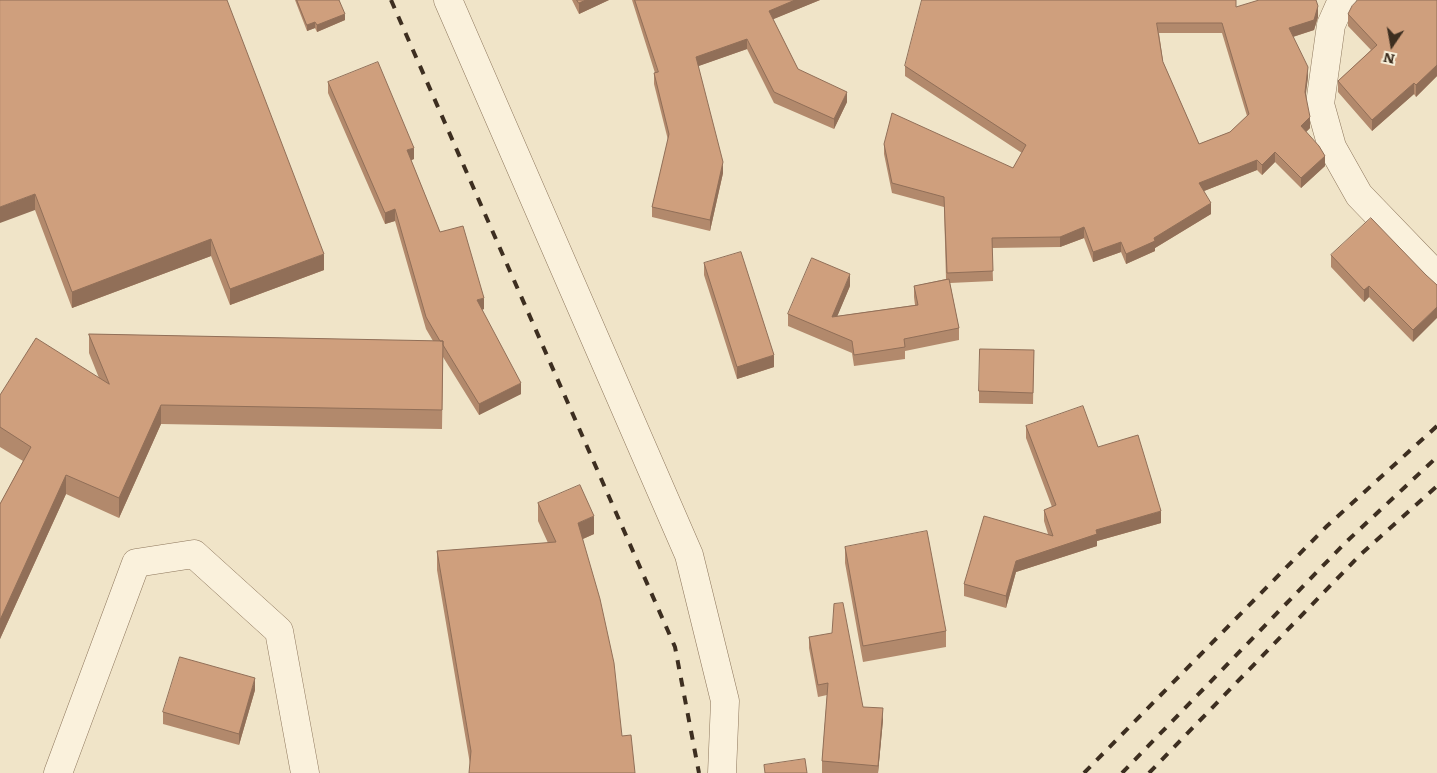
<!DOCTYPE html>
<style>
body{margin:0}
#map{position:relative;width:1437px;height:773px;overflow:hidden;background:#f0e4c8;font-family:Literata,serif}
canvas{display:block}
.north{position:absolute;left:1367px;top:20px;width:50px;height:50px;-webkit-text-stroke:4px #f7eed8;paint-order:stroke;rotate:192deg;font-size:14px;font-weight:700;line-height:20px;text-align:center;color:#3d2e20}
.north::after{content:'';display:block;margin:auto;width:18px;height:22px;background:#3d2e20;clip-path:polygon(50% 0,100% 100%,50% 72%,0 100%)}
</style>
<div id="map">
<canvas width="1437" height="773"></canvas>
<div class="north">N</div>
</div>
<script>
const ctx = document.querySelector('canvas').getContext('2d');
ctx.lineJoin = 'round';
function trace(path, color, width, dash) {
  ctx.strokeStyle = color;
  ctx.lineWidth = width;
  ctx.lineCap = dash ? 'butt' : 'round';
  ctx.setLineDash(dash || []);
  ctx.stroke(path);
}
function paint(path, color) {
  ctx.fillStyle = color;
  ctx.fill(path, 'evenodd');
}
const minor = new Path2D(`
 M 448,0 L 689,555 L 725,701 L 722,773
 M 1342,0 L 1331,25 L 1320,104 L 1332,147 L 1359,195 L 1437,276
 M 58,773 L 136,563 L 194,554 L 279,631 L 305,773`);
const rail = new Path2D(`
 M 391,0 L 675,647 L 699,773
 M 1084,773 L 1327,526 L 1437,426
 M 1122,773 L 1345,543 L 1437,457
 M 1149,773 L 1360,555 L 1437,486`);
const wall = new Path2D(`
 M 0,0 L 324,270 L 230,305 L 211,256 L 72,308 L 35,210 Z
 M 295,0 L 339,0 L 345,20 L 317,32 L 315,28 L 307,31 Z
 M 572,0 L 609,0 L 579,14 Z
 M 632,0 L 820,0 L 773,19 L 798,69 L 847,102 L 834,129 L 774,103 L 747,49 L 698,66 L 723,173 L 710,231 L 652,217 L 652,207 L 668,140 L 654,84 L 654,73 L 655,73 Z
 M 1437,0 L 1437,76 L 1416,97 L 1414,94 L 1372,131 L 1338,92 L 1338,81 L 1371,50 L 1348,26 L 1348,14 Z
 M 1236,7 L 1318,17 L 1314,30 L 1293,37 L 1308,77 L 1305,96 L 1310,128 L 1306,132 L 1325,166 L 1301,188 L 1275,162 L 1262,175 L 1257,170 L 1204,191 L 1211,214 L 1155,248 L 1155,251 L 1126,264 L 1121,252 L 1093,262 L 1084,238 L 1060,247 L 992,248 L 993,281 L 950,283 L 959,328 L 959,340 L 905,351 L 905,359 L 854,366 L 852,353 L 788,326 L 788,314 L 850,286 L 837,316 L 915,305 L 914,297 L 914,286 L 946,279 L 944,207 L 892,193 L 884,154 L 884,144 L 1013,168 L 1022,153 L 905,76 L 905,66 ZM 1159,33 L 1222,33 L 1247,116 L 1230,132 L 1199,144 L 1163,62 Z
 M 328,82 L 414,159 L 411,160 L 440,232 L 484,309 L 482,310 L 521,394 L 479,415 L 443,357 L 442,429 L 161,424 L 119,518 L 66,494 L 0,639 L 0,504 L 23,461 L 0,447 L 0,395 L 99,378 L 89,353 L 89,334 L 433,341 L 426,329 L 395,221 L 385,224 L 328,93 Z
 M 1331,255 L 1426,275 L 1413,342 L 1369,297 L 1364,302 L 1331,267 Z
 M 704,263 L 774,367 L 737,379 L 704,275 Z
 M 1034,350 L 1033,404 L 979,403 L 979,391 Z
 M 1026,426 L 1098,447 L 1161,523 L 1097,541 L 1097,546 L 1016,572 L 1006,608 L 964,596 L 964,584 L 1048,534 L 1044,521 L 1044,510 L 1052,507 L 1026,438 Z
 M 538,503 L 594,534 L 583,539 L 470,764 L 437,570 L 437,551 L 548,543 L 538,521 Z
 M 845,547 L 946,631 L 946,647 L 863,662 L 845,563 Z
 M 809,637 L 863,707 L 883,720 L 878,773 L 822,773 L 822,761 L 827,695 L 818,697 L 809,648 Z
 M 255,690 L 239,745 L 163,724 L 163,712 Z`);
const shadedWall = new Path2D(`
 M 586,0 L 609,0 L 579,14 L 579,3 Z
 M 795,0 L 820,0 L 769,21 L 769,11 Z
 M 1318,6 L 1318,17 L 1314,30 L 1289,38 L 1289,28 Z
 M 345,14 L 345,20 L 317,32 L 317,25 Z
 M 315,22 L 315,28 L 307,31 L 307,25 Z
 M 747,39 L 747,49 L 696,67 L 696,57 Z
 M 1437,65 L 1437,76 L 1416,97 L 1416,85 Z
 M 1308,67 L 1308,77 L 1305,102 L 1305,92 Z
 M 1414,83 L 1414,94 L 1372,131 L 1372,120 Z
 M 847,92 L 847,102 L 834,129 L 834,119 Z
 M 1310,117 L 1310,128 L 1301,137 L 1301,126 Z
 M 414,148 L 414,159 L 407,162 L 407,150 Z
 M 1275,152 L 1275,162 L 1262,175 L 1262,165 Z
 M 1325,156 L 1325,166 L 1301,188 L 1301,178 Z
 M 1257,160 L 1257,170 L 1199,193 L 1199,183 Z
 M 723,162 L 723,173 L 710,231 L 710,220 Z
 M 35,194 L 35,210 L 0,223 L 0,207 Z
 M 1211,203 L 1211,214 L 1155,248 L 1155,251 L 1126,264 L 1126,254 L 1154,238 Z
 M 395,209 L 395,221 L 385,224 L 385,213 Z
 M 1084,227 L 1084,238 L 1060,247 L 1060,237 Z
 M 211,239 L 211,256 L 72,308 L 72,292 Z
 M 1121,242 L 1121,252 L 1093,262 L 1093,252 Z
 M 324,254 L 324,270 L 230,305 L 230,289 Z
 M 850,274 L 850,286 L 832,329 L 832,317 Z
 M 1369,286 L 1369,297 L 1364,302 L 1364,290 Z
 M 484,298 L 484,309 L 477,311 L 477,300 Z
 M 1437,307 L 1437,318 L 1413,342 L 1413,330 Z
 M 774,355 L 774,367 L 737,379 L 737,367 Z
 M 521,383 L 521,394 L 479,415 L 479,404 Z
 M 161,405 L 161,424 L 119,518 L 119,498 Z
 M 66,475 L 66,494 L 0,639 L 0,620 Z
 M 1161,511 L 1161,523 L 1097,541 L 1097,546 L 1016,572 L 1006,608 L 1006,596 L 1016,561 L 1096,530 Z
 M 594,516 L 594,534 L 578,541 L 578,523 Z
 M 255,678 L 255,690 L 239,745 L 239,734 Z
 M 883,708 L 883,720 L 878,773 L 878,766 Z`);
const building = new Path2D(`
 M 0,0 L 227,0 L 324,254 L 230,289 L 211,239 L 72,292 L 35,194 L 0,207 Z
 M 297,0 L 339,0 L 345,14 L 317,25 L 315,22 L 307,25 Z
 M 577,0 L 586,0 L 579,3 Z
 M 635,0 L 795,0 L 769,11 L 798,69 L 847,92 L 834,119 L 774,92 L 747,39 L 696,57 L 723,162 L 710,220 L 652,207 L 669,134 L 654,73 L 658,72 Z
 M 922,0 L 1236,0 L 1236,7 L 1259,0 L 1316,0 L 1318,6 L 1314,20 L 1289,28 L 1308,67 L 1305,92 L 1310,117 L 1301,126 L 1319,146 L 1325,156 L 1301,178 L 1275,152 L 1262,165 L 1257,160 L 1199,183 L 1211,203 L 1154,238 L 1155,241 L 1126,254 L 1121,242 L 1093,252 L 1084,227 L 1060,237 L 992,238 L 993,271 L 947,273 L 944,197 L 892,183 L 884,144 L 892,113 L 1013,168 L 1026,145 L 905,66 ZM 1157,23 L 1222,23 L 1249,114 L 1230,132 L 1199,144 L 1163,62 Z
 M 1358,0 L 1437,0 L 1437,65 L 1416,85 L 1414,83 L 1372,120 L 1338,81 L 1377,45 L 1348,14 L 1352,6 Z
 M 378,62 L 414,148 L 407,150 L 440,232 L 463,226 L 484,298 L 477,300 L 521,383 L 479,404 L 443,345 L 443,341 L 440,341 L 426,317 L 395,209 L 385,213 L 328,82 Z
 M 1371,218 L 1426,275 L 1437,285 L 1437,307 L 1413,330 L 1369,286 L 1364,290 L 1331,255 Z
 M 741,252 L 774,355 L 737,367 L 704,263 Z
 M 812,258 L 850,274 L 832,317 L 918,305 L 914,286 L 949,279 L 959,328 L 904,339 L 905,347 L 854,355 L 852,341 L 788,314 Z
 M 89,334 L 443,341 L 442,410 L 161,405 L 119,498 L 66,475 L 0,620 L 0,504 L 31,447 L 0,427 L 0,395 L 36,338 L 109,384 Z
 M 980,349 L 1034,350 L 1033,393 L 979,391 Z
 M 1083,406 L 1098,447 L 1138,435 L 1161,511 L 1096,530 L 1097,534 L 1016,561 L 1006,596 L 964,584 L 984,516 L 1053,536 L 1044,510 L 1056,505 L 1026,426 Z
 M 580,485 L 594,516 L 578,523 L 600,599 L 614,663 L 622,736 L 631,735 L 635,773 L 469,773 L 471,751 L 437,551 L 556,542 L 538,503 Z
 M 927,531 L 946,631 L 863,646 L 845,547 Z
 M 843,603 L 863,707 L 883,708 L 878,766 L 822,761 L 828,683 L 818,685 L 809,637 L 832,633 L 834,604 Z
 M 180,657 L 255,678 L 239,734 L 163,712 Z
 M 805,759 L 807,773 L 765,773 L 764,765 Z`);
trace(minor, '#8d765c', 29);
trace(minor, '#faf1dc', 28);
trace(rail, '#3d2e20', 4, [9, 9]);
paint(wall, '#b2896c');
paint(shadedWall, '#916f58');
paint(building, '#cf9f7d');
trace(building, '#916f58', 1);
</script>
